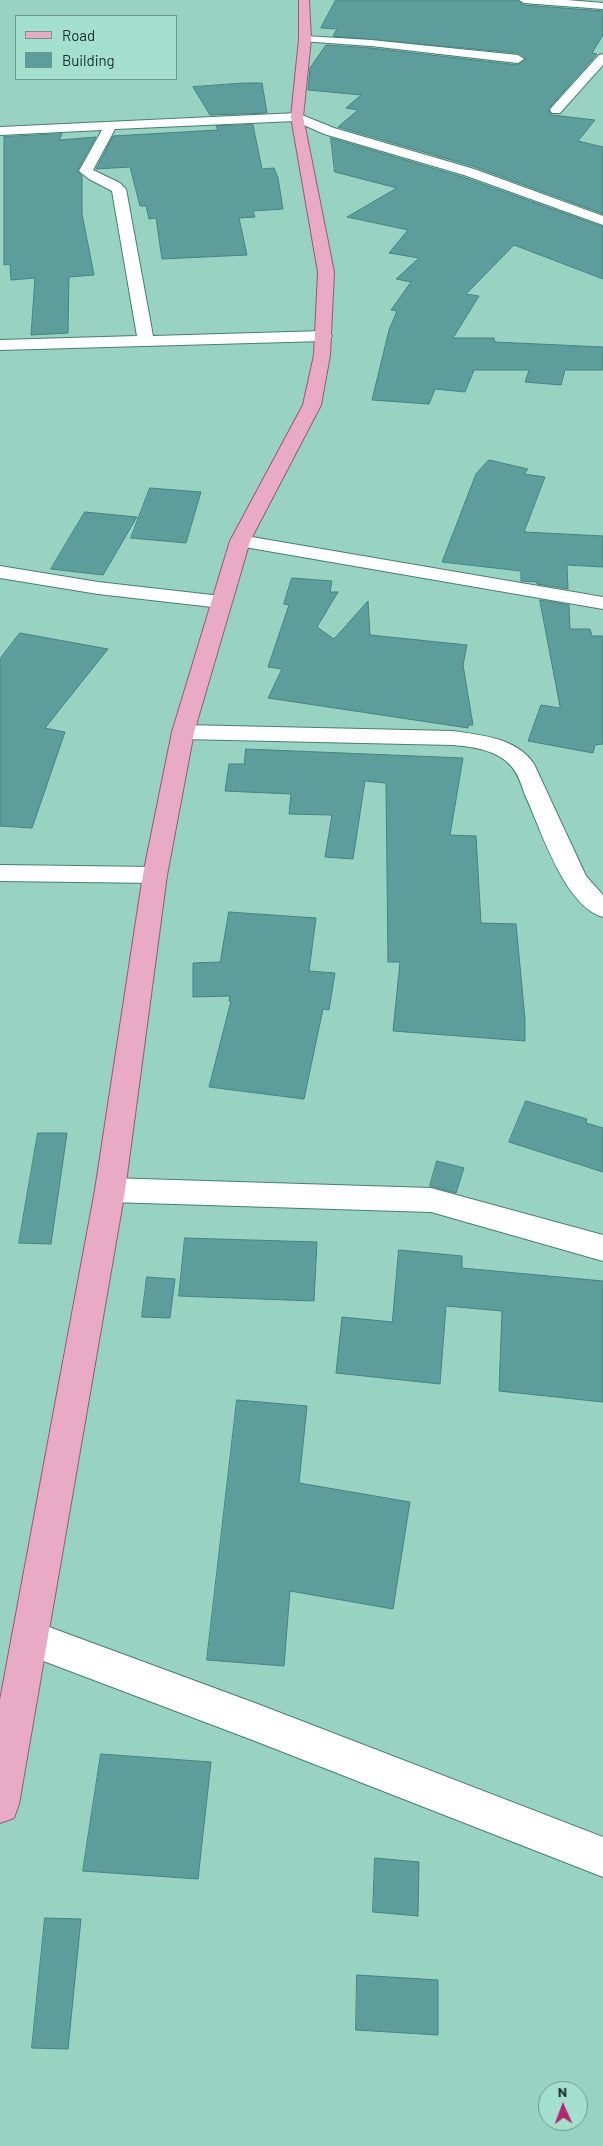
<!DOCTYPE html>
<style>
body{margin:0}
#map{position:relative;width:603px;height:2146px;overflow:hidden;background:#98d3c2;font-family:Barlow,sans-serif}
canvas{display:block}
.legend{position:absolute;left:15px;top:15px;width:162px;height:65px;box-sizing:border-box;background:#a5e0cf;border:1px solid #6c998c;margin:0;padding:6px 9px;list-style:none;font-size:15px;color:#172f28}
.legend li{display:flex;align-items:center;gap:10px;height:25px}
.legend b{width:25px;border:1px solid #6c998c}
.north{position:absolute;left:538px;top:2081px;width:50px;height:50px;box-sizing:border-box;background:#a5e0cf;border:1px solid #6c998c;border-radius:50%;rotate:358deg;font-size:14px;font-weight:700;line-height:20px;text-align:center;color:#172f28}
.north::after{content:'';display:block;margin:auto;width:18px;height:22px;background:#b0296e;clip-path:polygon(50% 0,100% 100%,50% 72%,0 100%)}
</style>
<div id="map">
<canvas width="603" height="2146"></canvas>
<ul class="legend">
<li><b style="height:6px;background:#e9aac5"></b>Road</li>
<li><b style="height:14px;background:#5d9d9c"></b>Building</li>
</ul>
<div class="north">N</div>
</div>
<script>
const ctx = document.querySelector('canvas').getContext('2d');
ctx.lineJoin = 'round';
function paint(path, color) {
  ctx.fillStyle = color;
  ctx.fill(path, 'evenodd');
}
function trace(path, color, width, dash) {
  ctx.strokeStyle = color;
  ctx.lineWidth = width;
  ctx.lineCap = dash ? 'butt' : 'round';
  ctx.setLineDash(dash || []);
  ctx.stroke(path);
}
const building = new Path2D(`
 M 336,0 L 517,0 L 524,5 L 603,11 L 603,35 L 592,53 L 597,54 L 548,109 L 552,115 L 595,120 L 578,141 L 603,147 L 603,214 L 475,167 L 338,127 L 358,110 L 346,108 L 361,95 L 308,90 L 310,68 L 326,45 L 371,48 L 518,65 L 526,58 L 518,53 L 333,36 L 337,29 L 321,28 Z
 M 244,83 L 262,83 L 267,113 L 210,115 L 193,87 Z
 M 253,125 L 262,169 L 274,168 L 278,178 L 283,209 L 253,211 L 255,217 L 239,218 L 247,255 L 162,259 L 156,218 L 149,219 L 146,206 L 140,206 L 130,167 L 96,169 L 113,136 L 218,130 L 216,126 Z
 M 62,134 L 59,140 L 96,137 L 77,171 L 82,176 L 82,214 L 94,275 L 69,277 L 68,333 L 31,335 L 35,278 L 11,280 L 10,264 L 4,265 L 4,137 Z
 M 331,138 L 463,177 L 603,227 L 603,279 L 514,245 L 466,294 L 479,296 L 453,338 L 494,338 L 495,342 L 603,347 L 603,370 L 565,370 L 561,385 L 525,382 L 529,370 L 474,370 L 465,392 L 435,389 L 429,404 L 372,400 L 389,330 L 397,311 L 391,310 L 411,282 L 396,279 L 419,258 L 389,253 L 408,230 L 347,217 L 397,188 L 335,172 Z
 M 489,460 L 528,469 L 524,474 L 545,477 L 524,532 L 603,536 L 603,567 L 567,565 L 568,589 L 537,584 L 537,582 L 521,581 L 521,571 L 442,562 L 476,474 Z
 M 150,488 L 201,492 L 186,543 L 131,538 Z
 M 85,512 L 137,517 L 103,575 L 51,569 Z
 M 292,578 L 332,581 L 330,592 L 338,592 L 317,627 L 334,639 L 368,601 L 370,635 L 467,645 L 463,665 L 473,725 L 468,725 L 468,728 L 268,698 L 282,669 L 268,667 L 289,605 L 284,604 Z
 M 540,600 L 569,605 L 570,629 L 590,629 L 592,636 L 603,636 L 603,744 L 595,745 L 593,753 L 528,741 L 541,705 L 560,708 Z
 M 20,633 L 108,649 L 45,728 L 65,732 L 32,828 L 0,826 L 0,659 Z
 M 246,749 L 463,758 L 450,835 L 476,836 L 481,923 L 516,924 L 525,1019 L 525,1041 L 393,1031 L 400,962 L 388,962 L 386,783 L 365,781 L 353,859 L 325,857 L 332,815 L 289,814 L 291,794 L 225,791 L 229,764 L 244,764 Z
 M 229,912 L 316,918 L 309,971 L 335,973 L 329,1010 L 323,1009 L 304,1099 L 209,1087 L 231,1001 L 229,1001 L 230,996 L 193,997 L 193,963 L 220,962 Z
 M 526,1101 L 587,1119 L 586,1123 L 603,1128 L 603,1172 L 509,1142 Z
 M 38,1133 L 67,1133 L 51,1244 L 19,1243 Z
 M 437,1161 L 464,1168 L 456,1193 L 430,1186 Z
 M 185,1238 L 317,1242 L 314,1301 L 179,1296 Z
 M 399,1250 L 462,1256 L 462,1268 L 603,1281 L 603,1402 L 499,1391 L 502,1311 L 446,1306 L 440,1384 L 336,1373 L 342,1317 L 392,1322 Z
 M 147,1277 L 175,1279 L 170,1318 L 142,1317 Z
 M 237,1400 L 307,1406 L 299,1483 L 410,1502 L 393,1609 L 290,1591 L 284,1666 L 207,1660 Z
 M 101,1754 L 211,1762 L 198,1879 L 83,1871 Z
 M 375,1858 L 419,1862 L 418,1916 L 373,1912 Z
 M 45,1918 L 81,1919 L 68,2049 L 32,2048 Z
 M 357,1975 L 438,1980 L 438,2035 L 356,2030 Z`);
const minor = new Path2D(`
 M 519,0 L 567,0 L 603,3 L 603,9 L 524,3 Z
 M 305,36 L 371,40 L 518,55 L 524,59 L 518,63 L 371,46 L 301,41 L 299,39 L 301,37 Z
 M 603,54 L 603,65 L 560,113 L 552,113 L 550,110 L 552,107 L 599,55 Z
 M 297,113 L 334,128 L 474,169 L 603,216 L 603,225 L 464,175 L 324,134 L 295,121 L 115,129 L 93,170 L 120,183 L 126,189 L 153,336 L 324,331 L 330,333 L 332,336 L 330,339 L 324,341 L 0,350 L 0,340 L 137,336 L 112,191 L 89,179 L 79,171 L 102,130 L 0,135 L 0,127 Z
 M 240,535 L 603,597 L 603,609 L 233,545 L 230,541 L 233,537 Z
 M 0,566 L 98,582 L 221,596 L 228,598 L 231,602 L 228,606 L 221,608 L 98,594 L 0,578 Z
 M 183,725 L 453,731 C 481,735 517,738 534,764 L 586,876 L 603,895 L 603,917 C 564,906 541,829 525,795 C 522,786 518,774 512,767 C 498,750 474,747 453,745 L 183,739 L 175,737 L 172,732 L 175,727 Z
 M 0,865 L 155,867 L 164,869 L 167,875 L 164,881 L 155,883 L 0,881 Z
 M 110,1178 L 431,1188 L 603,1235 L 603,1261 L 431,1212 L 110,1202 L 100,1198 L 95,1190 L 100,1182 Z
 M 30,1620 L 255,1703 L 603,1837 L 603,1877 L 255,1741 L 17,1651 L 12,1638 L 17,1625 Z`);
const major = new Path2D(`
 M 299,0 L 309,0 L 311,39 L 303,117 L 334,272 L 330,355 L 321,405 L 250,541 L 194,732 L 167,875 L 125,1190 L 19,1804 L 14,1818 L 0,1823 L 0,1700 L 95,1190 L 143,875 L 172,732 L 230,541 L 303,405 L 314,355 L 318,272 L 291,117 L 299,39 Z`);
paint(building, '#5d9d9c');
trace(building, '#448483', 1);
trace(minor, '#467f70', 2);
trace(major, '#965b75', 2);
paint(minor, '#fff');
paint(major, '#e9aac5');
</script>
